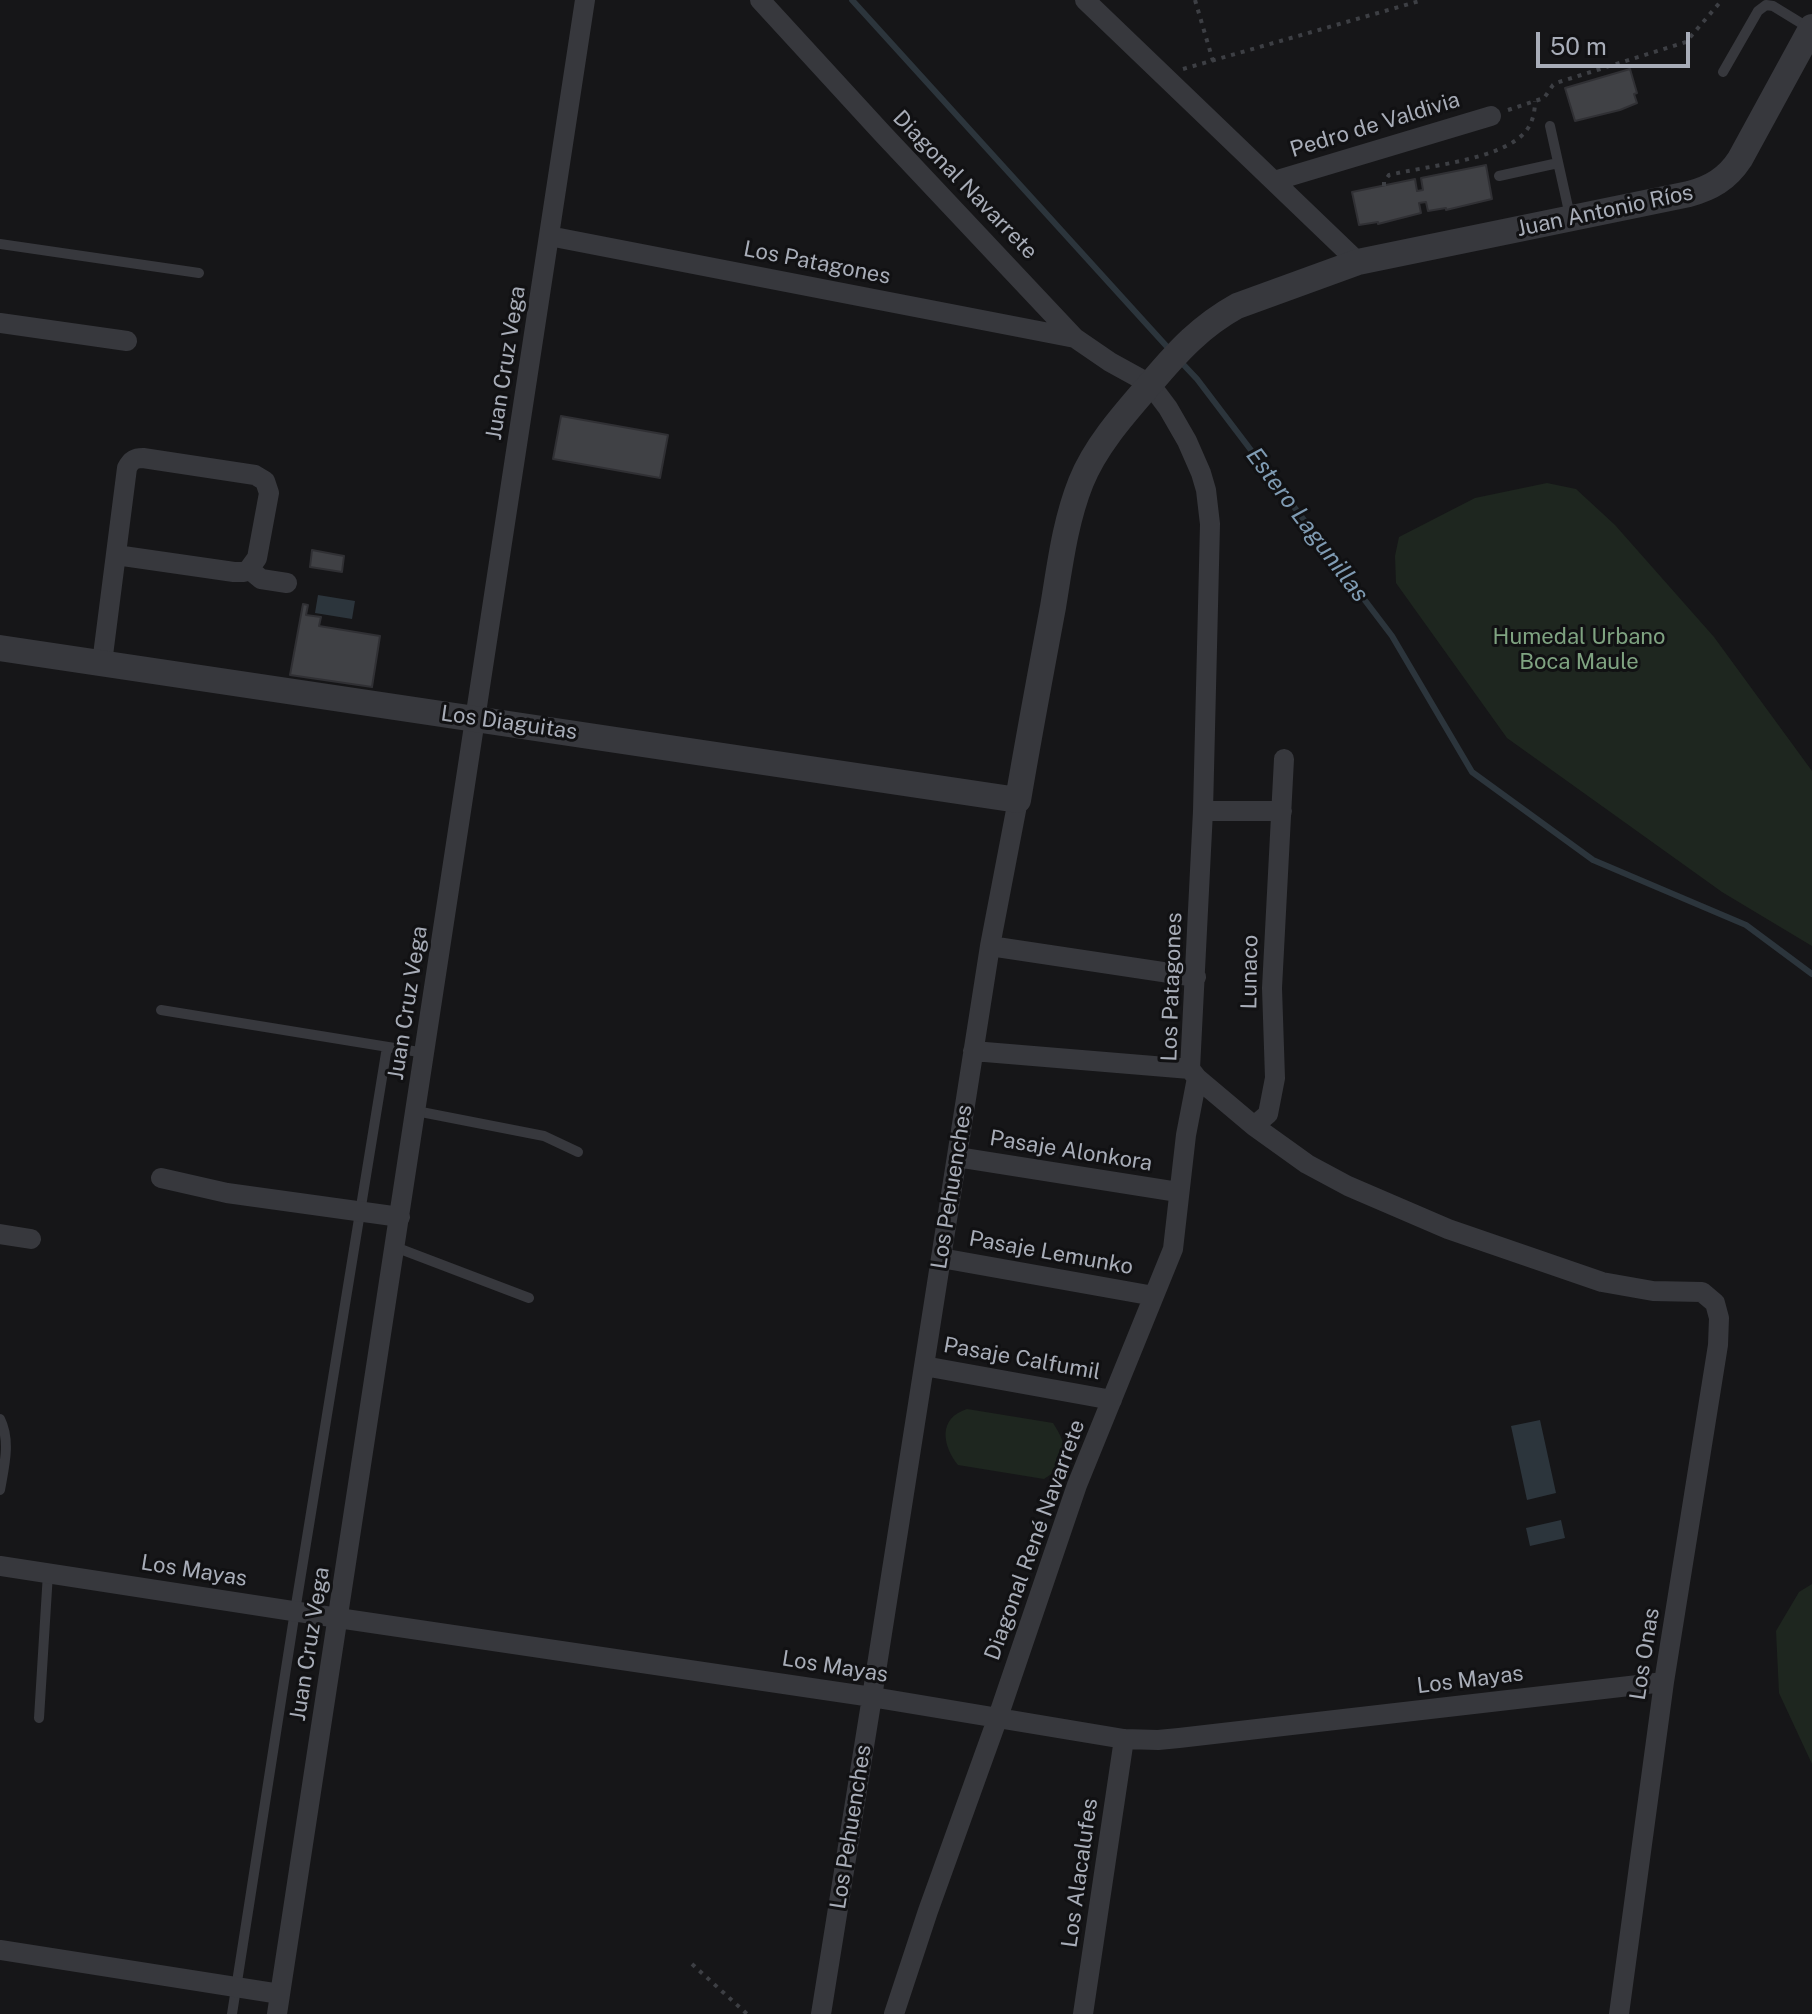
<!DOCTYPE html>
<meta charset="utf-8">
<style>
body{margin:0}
#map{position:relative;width:1812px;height:2014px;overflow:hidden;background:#161618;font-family:"Public Sans",sans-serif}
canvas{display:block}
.scale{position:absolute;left:1536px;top:32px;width:154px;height:36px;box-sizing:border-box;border:4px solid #a8adb8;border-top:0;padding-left:10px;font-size:24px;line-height:28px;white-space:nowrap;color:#a8adb8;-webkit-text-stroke:6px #111113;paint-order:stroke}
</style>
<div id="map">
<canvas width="1812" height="2014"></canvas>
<div class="scale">50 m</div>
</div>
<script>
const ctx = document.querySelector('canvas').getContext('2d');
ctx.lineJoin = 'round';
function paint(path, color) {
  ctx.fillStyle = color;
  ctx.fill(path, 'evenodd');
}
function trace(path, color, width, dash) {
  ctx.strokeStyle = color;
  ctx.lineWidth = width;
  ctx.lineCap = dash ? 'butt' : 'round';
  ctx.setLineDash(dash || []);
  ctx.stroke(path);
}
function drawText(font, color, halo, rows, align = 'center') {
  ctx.font = font + ' "Public Sans",sans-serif';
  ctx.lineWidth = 6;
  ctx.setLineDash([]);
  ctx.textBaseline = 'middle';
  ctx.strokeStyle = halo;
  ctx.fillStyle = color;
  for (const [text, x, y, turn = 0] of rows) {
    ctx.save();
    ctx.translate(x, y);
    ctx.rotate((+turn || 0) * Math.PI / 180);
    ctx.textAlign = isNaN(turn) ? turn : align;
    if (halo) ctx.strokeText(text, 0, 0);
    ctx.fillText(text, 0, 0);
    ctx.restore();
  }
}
const green = new Path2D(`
 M 1547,483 L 1576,489 L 1615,525 L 1714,637 L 1812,771 L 1812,946 L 1722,892 L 1507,738 L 1396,583 L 1395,556 L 1399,537 L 1475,498 Z
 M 967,1409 L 1053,1423 C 1069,1447 1070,1463 1044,1479 L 958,1465 C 942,1445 938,1418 967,1409 Z
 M 1812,1584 L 1812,1764 L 1779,1693 L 1776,1631 L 1799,1592 Z`);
const water = new Path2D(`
 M 318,595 L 355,601 L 352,619 L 315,613 Z
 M 1540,1420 L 1556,1493 L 1527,1500 L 1511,1426 Z
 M 1561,1520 L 1565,1538 L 1530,1546 L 1526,1528 Z`);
const stream = new Path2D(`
 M 852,0 L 1170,350
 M 1180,361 L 1197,379 L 1392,636 L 1472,772 L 1593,860 L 1746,925 L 1812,974`);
const building = new Path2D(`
 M 1630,69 L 1637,93 L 1634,94 L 1637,103 L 1620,110 L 1575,121 L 1565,88 Z
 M 1486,165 L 1492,199 L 1446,210 L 1446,208 L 1428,211 L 1426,202 L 1419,203 L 1421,213 L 1378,224 L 1378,222 L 1359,225 L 1352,192 L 1415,179 L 1417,191 L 1423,190 L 1421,178 Z
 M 561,416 L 668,435 L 660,478 L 553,459 Z
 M 312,550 L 344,556 L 342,572 L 310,567 Z
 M 303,604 L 308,605 L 306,615 L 321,617 L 319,626 L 380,636 L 372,687 L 290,675 Z`);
const path = new Path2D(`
 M 1195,0 L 1213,61
 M 1183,69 L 1423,0
 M 1508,110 L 1544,98 L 1553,85 L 1556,83 L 1686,42 L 1722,0
 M 1384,186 L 1384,182 L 1389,175 C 1425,166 1503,160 1526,131 C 1533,122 1535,111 1535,101
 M 692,1964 L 747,2014`);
const service = new Path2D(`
 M 1723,72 L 1758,11 L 1766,5 L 1773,6 L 1809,28
 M 1550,126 L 1570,216
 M 1499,176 L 1558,163
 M 0,244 L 199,273
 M 161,1010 L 425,1053
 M 416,1111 L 544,1136 L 578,1152
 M 395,1247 L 529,1298
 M 0,1419 C 11,1441 4,1467 0,1490
 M 39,1718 L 48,1573
 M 232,2014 L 295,1611 L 387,1047`);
const minor = new Path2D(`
 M 760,0 L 883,134 L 1075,338 L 1110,362 L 1150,384 L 1168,408 L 1187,441 L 1201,473 L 1206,490 L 1210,524 L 1203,811 L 1190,1069 L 1197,1078 L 1254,1126 L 1307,1164 L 1348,1186 L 1448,1229 L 1602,1282 L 1653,1291 L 1702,1292 L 1715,1303 L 1719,1318 L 1718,1345 L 1664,1682 L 1619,2014
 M 1085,0 L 1358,262
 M 1274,181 L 1491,116
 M 549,236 L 1075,338
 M 0,323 L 127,341
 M 249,569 L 261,579 L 287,583
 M 102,663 L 127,468 C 131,460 135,458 143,458 L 255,475 L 265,481 L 269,493 L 257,558 L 249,569 L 244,572 L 234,572 L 116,555
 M 1203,811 L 1282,811
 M 990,946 L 1196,977
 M 973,1051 L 1190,1069
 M 1254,1126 L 1268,1114 L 1275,1078 L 1272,988 L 1284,759
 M 957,1157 L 1178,1192
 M 161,1178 L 227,1193 L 400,1217
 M 0,1234 L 31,1239
 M 941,1258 L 1154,1296
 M 924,1366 L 1112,1400
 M 0,1566 L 338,1618 L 872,1697 L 1124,1739 L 1158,1740 L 1179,1738 L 1664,1682
 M 0,1950 L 280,1994
 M 277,2014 L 585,0
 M 821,2014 L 872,1697 L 990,946 L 1018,800
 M 894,2014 L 928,1911 L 998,1717 L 1077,1485 L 1173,1249 L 1186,1135 L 1197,1078
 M 1083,2014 L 1124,1739`);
const tertiary = new Path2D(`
 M 0,648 L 1018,800 C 1029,735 1041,671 1053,607 C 1060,565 1065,522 1081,482 C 1096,445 1125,413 1151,383 C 1178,351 1201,326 1237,306 L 1358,262 L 1689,194 C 1711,188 1727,179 1740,159 L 1812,27`);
const streetNames = [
 ["Pedro de Valdivia",1375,125,-17],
 ["Diagonal Navarrete",965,185,46],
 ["Juan Antonio Ríos",1605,211,-12],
 ["Los Patagones",817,263,11],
 ["Juan Cruz Vega",506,363,-81],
 ["Los Diaguitas",509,723,8],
 ["Lunaco",1250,972,-89],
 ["Los Patagones",1172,987,-88],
 ["Juan Cruz Vega",408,1003,-81],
 ["Pasaje Alonkora",1071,1151,9],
 ["Los Pehuenches",952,1187,-81],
 ["Pasaje Lemunko",1051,1253,10],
 ["Pasaje Calfumil",1022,1359,10],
 ["Diagonal René Navarrete",1035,1540,-70],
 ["Los Mayas",194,1571,9],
 ["Juan Cruz Vega",310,1644,-81],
 ["Los Onas",1645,1654,-81],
 ["Los Mayas",835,1667,9],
 ["Los Mayas",1470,1680,-7],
 ["Los Pehuenches",851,1827,-81],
 ["Los Alacalufes",1080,1873,-82]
];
const parkNames = [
 ["Humedal Urbano",1579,637],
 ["Boca Maule",1579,662]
];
const waterNames = [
 ["Estero Lagunillas",1307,525,53]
];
paint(green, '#1e261f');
paint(water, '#2c353c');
trace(stream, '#2c353c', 6);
paint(building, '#404145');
trace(building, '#303034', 2);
trace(path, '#3d3f44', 4, [4, 6]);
trace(service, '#37383d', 10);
trace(minor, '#37383d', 20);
trace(tertiary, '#37383d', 26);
drawText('22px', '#a8adb8', '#111113', streetNames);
drawText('22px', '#7fa381', '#111113', parkNames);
drawText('italic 24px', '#7f9bb3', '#111113', waterNames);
</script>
